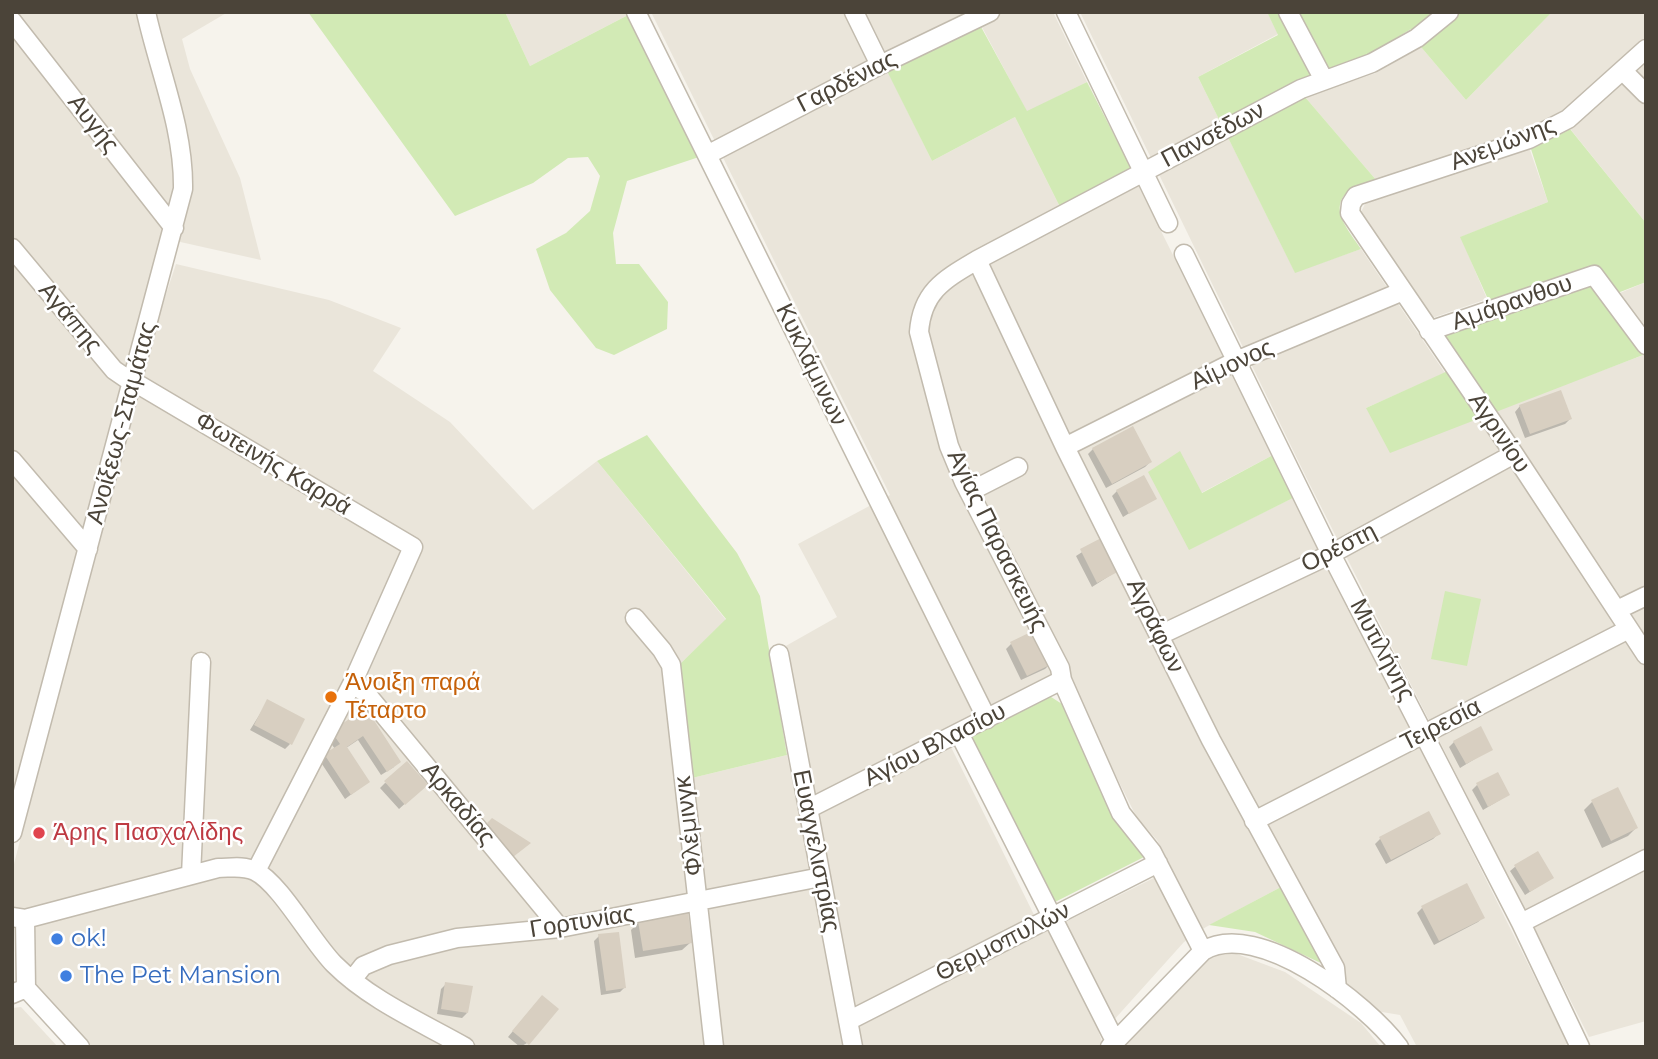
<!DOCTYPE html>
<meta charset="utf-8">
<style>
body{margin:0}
#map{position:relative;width:1658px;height:1059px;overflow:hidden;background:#f6f3ec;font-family:Montserrat,sans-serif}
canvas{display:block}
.frame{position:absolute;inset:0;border:14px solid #4b4439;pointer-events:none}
</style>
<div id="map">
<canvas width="1658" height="1059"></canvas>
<div class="frame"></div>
</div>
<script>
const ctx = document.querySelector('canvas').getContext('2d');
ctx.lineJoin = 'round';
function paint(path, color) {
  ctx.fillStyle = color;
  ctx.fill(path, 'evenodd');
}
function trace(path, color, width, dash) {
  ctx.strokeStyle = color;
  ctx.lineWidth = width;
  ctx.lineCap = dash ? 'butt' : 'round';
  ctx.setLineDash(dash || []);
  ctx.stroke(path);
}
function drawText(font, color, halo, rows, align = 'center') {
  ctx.font = font + ' Montserrat,sans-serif';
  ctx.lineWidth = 5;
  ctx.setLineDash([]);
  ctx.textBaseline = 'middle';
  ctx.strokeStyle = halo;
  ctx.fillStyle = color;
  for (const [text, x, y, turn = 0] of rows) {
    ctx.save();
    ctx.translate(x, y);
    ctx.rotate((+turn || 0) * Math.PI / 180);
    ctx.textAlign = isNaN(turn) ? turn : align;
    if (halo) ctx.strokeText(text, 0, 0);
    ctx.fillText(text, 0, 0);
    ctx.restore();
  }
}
const residential = new Path2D(`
 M 12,12 L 228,12 L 182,39 L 190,69 L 240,178 L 261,260 L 167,239 L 12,809 Z
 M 505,12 L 631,12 L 632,13 L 530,66 Z
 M 651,12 L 966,12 L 880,55 L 932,161 L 1015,117 L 1068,223 L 1138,185 L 1273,455 L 1201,493 L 1189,549 L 1295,497 L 1568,1044 L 1557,1047 L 1417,1047 L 1400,1015 L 1376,1011 L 1346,985 L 1340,963 L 1281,887 L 1206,927 L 1184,942 L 1113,1021 L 1098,1030 L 1104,1047 L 92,1047 L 33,983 L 12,909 L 12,872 L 132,397 L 176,264 L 329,300 L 401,328 L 373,371 L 450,422 L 533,510 L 597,461 L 726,620 L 678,666 L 692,778 L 787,755 L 800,819 L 950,745 L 1043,933 L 1172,869 L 1157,840 L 1137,818 L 1105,754 L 1067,667 L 812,798 L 784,647 L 837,617 L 798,544 L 890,495 Z
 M 974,12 L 1053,12 L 1087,82 L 1027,112 Z
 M 1080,12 L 1267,12 L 1278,34 L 1198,77 L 1295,272 L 1361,249 L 1445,373 L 1366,408 L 1494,411 L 1646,354 L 1646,1021 L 1589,1037 L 1309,483 Z
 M 1552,12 L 1646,12 L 1646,223 L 1559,115 L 1524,133 L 1548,202 L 1461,237 L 1487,299 L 1432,318 L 1361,212 L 1365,204 L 1384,196 L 1377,181 L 1305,97 L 1376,73 L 1421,47 L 1466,100 Z
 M 1646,282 L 1646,327 L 1620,293 Z
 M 1229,951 L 1285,972 L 1361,1023 L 1381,1047 L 1116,1047 L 1204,955 Z
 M 21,1007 L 58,1047 L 12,1047 L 12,1008 Z`);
const green = new Path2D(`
 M 308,12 L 505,12 L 530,66 L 632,13 L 702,156 L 627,181 L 613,233 L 616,264 L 639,264 L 668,302 L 667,329 L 614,355 L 596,348 L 550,290 L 536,249 L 566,233 L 590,211 L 600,176 L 588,157 L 568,158 L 533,183 L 455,216 Z
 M 1267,12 L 1552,12 L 1466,100 L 1421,47 L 1411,29 L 1367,56 L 1299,80 L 1305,97 L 1377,181 C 1369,184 1357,185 1350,190 C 1326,207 1350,232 1361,249 L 1295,273 L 1198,77 L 1278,35 Z
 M 980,25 L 1027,111 L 1087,82 L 1132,170 L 1060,207 L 1015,117 L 932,161 L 887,71 Z
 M 1570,129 L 1646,223 L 1646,282 L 1602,299 L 1643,355 L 1390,453 L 1366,408 L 1461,365 L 1441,335 L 1496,317 L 1460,237 L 1548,202 L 1531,149 Z
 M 647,435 L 737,553 L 760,596 L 787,755 L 692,778 L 678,666 L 726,619 L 597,461 Z
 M 1180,451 L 1202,493 L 1273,455 L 1295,497 L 1189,550 L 1148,472 Z
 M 1445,591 L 1481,599 L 1467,666 L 1431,659 Z
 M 1048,695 L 1062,704 L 1107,803 L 1144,857 L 1055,902 L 969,737 Z
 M 1281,887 L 1325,965 L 1255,932 L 1209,925 Z`);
const shadow = new Path2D(`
 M 1520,406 L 1570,419 L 1565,424 L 1525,438 L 1515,412 Z
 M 1093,449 L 1150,462 L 1145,467 L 1106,488 L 1088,454 Z
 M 1117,491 L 1154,498 L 1123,517 L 1112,496 Z
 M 1104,538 L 1120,569 L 1092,587 L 1076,556 Z
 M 1034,632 L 1050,664 L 1045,669 L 1021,680 L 1006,649 L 1011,644 Z
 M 268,701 L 290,744 L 285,749 L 250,730 Z
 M 365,711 L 394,767 L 381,775 L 358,740 L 346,748 L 368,782 L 345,799 L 320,761 L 335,749 L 327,738 Z
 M 1454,742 L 1491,749 L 1460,768 L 1449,747 Z
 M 385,783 L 420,790 L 399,809 L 380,788 Z
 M 1477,785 L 1508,795 L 1483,810 L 1472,790 Z
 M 1617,790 L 1636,828 L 1628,836 L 1602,848 L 1584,810 L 1592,802 Z
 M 493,820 L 523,847 L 507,861 L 483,829 Z
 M 1438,834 L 1433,839 L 1386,864 L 1375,844 L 1380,839 Z
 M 1516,866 L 1551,878 L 1525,895 L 1510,871 Z
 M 1422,908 L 1483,917 L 1478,922 L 1434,945 L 1417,913 Z
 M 639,922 L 691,942 L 682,950 L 635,958 L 631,930 Z
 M 599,936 L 625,987 L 620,992 L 601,995 L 594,941 Z
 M 446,984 L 467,1013 L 462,1018 L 437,1014 L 441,989 Z
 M 537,1002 L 527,1043 L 520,1047 L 508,1037 Z`);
const building = new Path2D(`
 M 1561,390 L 1572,419 L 1530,434 L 1519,405 Z
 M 1133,426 L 1152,462 L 1112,484 L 1092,448 Z
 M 1144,475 L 1157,499 L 1129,514 L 1116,490 Z
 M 1105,536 L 1123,569 L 1097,583 L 1080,549 Z
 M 1035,630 L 1052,664 L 1027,676 L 1010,642 Z
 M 267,699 L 305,719 L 292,745 L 254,725 Z
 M 366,708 L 401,762 L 387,772 L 363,736 L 347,747 L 370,782 L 351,795 L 324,754 L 340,744 L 331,731 Z
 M 1481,726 L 1493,750 L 1466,764 L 1453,741 Z
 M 407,761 L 428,785 L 405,805 L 384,781 Z
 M 1498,772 L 1510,795 L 1488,807 L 1476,783 Z
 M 1618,787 L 1638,828 L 1611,841 L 1591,800 Z
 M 1429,811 L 1441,834 L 1391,860 L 1379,837 Z
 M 492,818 L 531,843 L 513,857 L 487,823 Z
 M 1538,851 L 1554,878 L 1530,892 L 1514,865 Z
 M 1467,883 L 1485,918 L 1439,941 L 1421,906 Z
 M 688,913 L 692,943 L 643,951 L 638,921 Z
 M 619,932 L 626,988 L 606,991 L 598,934 Z
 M 445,982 L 473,986 L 468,1013 L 441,1009 Z
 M 542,995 L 559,1009 L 529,1045 L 512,1031 Z`);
const minor = new Path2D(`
 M 636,12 L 987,719
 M 854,12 L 880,65
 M 1066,12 L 1168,223
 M 1288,12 L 1324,80
 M 12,21 L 174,228
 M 1646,49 L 1568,119 L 1529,139 L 1356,196 L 1351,204 L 1350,213 L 1514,454 L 1646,655
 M 1623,71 L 1646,94
 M 707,155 L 880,65 L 990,12
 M 12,248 L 114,370 L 133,383 L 141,386 L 413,547 L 352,684 L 256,871
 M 1184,254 L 1331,554 L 1521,923 L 1580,1047
 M 977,260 L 1065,447 L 1211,740 L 1335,968 L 1337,989
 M 1429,331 L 1594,275 L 1646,345
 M 1065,447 L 1236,361 L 1403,291
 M 12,460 L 88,549
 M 969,492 L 1018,467
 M 1617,610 L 1646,596
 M 635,618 L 662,650 L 671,665 L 714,1047
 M 1160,635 L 1331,554 L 1514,454
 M 779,654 L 853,1047
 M 352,684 L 365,692 L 560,928
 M 959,733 L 1115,1041
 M 808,809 L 1062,680
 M 1254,821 L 1629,629
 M 12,833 L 183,189 C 184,128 159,71 146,12
 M 191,875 L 201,662
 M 12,917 L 25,919 L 26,988 L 12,994
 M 25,919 L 218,868 C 230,868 243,865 255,871 C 280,883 312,942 334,964 C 370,1000 421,1022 465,1047
 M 1521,923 L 1646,859
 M 1203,951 L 1152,852 L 1121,813 L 1062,680 L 1060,668 L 964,482 L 949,446 L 919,332 C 922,291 945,279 977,260 L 1301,89 L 1372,63 L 1417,38 L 1449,12
 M 352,980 L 363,966 L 389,955 L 457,938 L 560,928 L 821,877
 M 26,988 L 80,1047
 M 848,1021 L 1158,863
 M 1110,1047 L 1203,951 C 1258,918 1367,1004 1399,1047`);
const markers = [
 [331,697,7,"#e8710a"],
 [39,833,7,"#e0444e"],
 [57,939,7,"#3f7fe0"],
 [66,976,7,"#3f7fe0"]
];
const streetNames = [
 ["Γαρδένιας",847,82,-27],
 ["Αυγής",93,124,52],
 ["Πανσέδων",1213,135,-28],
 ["Ανεμώνης",1503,144,-21],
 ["Αμάρανθου",1512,303,-19],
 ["Αγάπης",70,318,50],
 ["Κυκλάμινων",811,365,64],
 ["Αίμονος",1232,365,-25],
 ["Ανοίξεως-Σταμάτας",122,423,-75],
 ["Αγρινίου",1499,433,56],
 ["Φωτεινής Καρρά",273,464,31],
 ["Αγίας Παρασκευής",997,541,64],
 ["Ορέστη",1339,548,-27],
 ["Αγράφων",1155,626,64],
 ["Μυτιλήνης",1382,650,62],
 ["Τειρεσία",1441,725,-27],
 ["Αγίου Βλασίου",935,745,-27],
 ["Αρκαδίας",458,804,50],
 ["Φλέμινγκ",689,826,-97],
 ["Ευαγγελιστρίας",816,851,79],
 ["Γορτυνίας",582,922,-9],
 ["Θερμοπυλών",1003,942,-27]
];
const foodNames = [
 ["Άνοιξη παρά",345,683],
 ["Τέταρτο",345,711]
];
const healthNames = [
 ["Άρης Πασχαλίδης",53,833]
];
const shopNames = [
 ["ok!",71,939],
 ["The Pet Mansion",80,976]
];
paint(residential, '#eae5da');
paint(green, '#d2eab5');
paint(shadow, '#0003');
paint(building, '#d8cfc1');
trace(minor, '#c2bbae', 21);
trace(minor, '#fff', 18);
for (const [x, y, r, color] of markers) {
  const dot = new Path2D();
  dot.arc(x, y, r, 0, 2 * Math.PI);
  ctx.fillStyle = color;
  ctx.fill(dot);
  trace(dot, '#fff', 2.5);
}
drawText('24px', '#4b4439', '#fff', streetNames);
drawText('24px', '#c56008', '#fff', foodNames, 'left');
drawText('24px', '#be3a42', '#fff', healthNames, 'left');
drawText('24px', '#366cbe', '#fff', shopNames, 'left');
</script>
